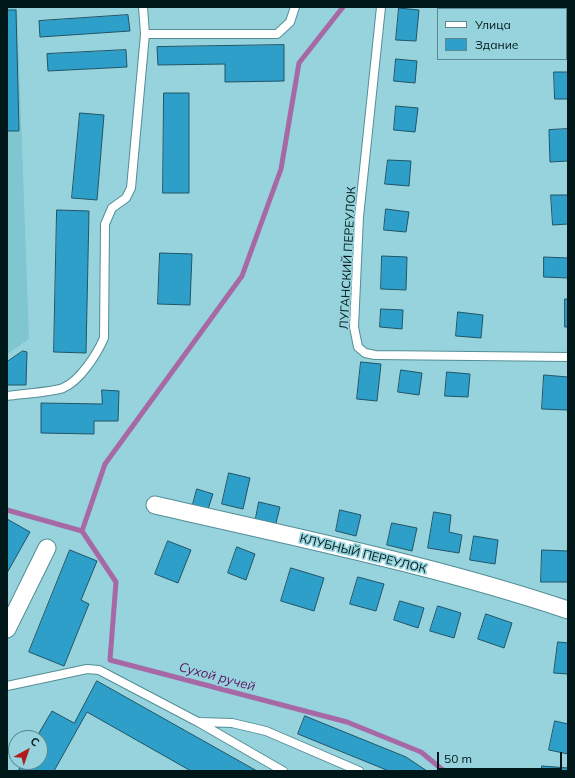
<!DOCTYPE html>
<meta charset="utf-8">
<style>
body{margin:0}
#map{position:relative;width:575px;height:778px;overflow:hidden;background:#96d3dc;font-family:Mulish,sans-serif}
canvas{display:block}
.frame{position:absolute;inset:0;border:8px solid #00171a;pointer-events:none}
.legend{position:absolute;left:437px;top:8px;width:130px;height:52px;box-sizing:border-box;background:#96d3dc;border:1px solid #5a888e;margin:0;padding:5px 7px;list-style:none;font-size:12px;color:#00171a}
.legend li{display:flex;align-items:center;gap:8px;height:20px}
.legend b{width:20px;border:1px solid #5a888e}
.north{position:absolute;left:8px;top:730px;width:40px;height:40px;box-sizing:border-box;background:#96d3dc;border:1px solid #5a888e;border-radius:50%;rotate:40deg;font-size:11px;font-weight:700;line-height:16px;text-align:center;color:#00171a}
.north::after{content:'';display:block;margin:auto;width:14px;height:18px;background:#ae1d1c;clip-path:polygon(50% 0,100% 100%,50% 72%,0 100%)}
.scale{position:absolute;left:437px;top:752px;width:125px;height:18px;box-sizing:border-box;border:2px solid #00171a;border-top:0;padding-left:5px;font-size:12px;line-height:14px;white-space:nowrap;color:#00171a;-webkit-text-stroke:3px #96d3dc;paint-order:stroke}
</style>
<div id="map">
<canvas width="575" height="778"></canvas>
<div class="frame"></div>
<ul class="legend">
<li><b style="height:5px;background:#fff"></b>Улица</li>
<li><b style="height:11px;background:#2e9fc8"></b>Здание</li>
</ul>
<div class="north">С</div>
<div class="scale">50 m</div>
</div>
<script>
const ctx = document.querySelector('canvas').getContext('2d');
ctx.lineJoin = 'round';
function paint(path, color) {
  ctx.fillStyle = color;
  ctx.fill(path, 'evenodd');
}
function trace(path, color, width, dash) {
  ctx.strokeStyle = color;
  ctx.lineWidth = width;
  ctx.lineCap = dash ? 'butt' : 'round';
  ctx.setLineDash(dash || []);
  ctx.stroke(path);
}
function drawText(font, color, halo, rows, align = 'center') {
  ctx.font = font + ' Mulish,sans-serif';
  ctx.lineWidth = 3.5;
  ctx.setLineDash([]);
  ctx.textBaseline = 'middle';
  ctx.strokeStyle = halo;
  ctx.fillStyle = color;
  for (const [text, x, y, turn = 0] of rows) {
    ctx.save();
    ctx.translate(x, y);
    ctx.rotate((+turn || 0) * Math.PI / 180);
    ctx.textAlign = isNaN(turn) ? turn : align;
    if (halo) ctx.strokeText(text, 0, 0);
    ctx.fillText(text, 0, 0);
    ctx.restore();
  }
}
const built = new Path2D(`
 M 7,7 L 17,7 L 29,339 L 7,354 Z`);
const stream = new Path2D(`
 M 7,510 L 82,531 L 105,464 L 242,276 L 281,169 L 299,63 L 343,7
 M 82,531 L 116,582 L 110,660 L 347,722 L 421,752 L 444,771`);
const building = new Path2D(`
 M 399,8 L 419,10 L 416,41 L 396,40 Z
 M 7,10 L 16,10 L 19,131 L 7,131 Z
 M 128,15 L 130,31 L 40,37 L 39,21 Z
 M 566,24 L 568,24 L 568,51 L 566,51 Z
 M 284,45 L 284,81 L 225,82 L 225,64 L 158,65 L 157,47 Z
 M 126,50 L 127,67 L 48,71 L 47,54 Z
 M 396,59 L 417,61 L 415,83 L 394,81 Z
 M 554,72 L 568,72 L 568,99 L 555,99 Z
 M 164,93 L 189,93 L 189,193 L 163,193 Z
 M 396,106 L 418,108 L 415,132 L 394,130 Z
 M 80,113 L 104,115 L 97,200 L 72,198 Z
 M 568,129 L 568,161 L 550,162 L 549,130 Z
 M 388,160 L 411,161 L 409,186 L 385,184 Z
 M 551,195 L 568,195 L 568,224 L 553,225 Z
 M 386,209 L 409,212 L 406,232 L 384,230 Z
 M 57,210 L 89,211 L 86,353 L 54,352 Z
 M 160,253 L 192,254 L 190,305 L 158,304 Z
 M 382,256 L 407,257 L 406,290 L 381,289 Z
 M 544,257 L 568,258 L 568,278 L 544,277 Z
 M 565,299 L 568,299 L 568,327 L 565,327 Z
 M 381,309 L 403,310 L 402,329 L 380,327 Z
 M 458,312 L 483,315 L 481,338 L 456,336 Z
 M 23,351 L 27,352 L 26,385 L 7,385 L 7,362 Z
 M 361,362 L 381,364 L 377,401 L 357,399 Z
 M 401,370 L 422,373 L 419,395 L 398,392 Z
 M 447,372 L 470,374 L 468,397 L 445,396 Z
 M 544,375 L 568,377 L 568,410 L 542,409 Z
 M 102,390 L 119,391 L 118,421 L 94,421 L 94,434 L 41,433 L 41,403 L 102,404 Z
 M 229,473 L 250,478 L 243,509 L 222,504 Z
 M 197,489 L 213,494 L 207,512 L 192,508 Z
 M 259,502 L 280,507 L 275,527 L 255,523 Z
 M 340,510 L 361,515 L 356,536 L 336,531 Z
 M 434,512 L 451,515 L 449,532 L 462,535 L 459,553 L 428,548 Z
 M 7,519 L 30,532 L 7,573 Z
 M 392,523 L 417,528 L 412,551 L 387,545 Z
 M 474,536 L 498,540 L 495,564 L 470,560 Z
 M 168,541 L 191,550 L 178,583 L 155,574 Z
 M 237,547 L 255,554 L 246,580 L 228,573 Z
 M 70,550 L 97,561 L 81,600 L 89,604 L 64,666 L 29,652 Z
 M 542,550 L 568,551 L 568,582 L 541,582 Z
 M 291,568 L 324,578 L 314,611 L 281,601 Z
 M 358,577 L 384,584 L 376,611 L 350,604 Z
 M 400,601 L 424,608 L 418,628 L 394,620 Z
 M 438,606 L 461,613 L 454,638 L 430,631 Z
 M 486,614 L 512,623 L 504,648 L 478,639 Z
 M 558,642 L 568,643 L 568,674 L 554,673 Z
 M 97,681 L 257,771 L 191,771 L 87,712 L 54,771 L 18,771 L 23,762 L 40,762 L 40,738 L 36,738 L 52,711 L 74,723 Z
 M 305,716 L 406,757 L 427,771 L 389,771 L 298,734 Z
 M 555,721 L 568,724 L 568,754 L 549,750 Z
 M 542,766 L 568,768 L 568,771 L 542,771 Z`);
const service = new Path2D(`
 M 381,7 L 359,217 L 354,327 L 358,347 L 365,353 L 375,355 L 568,357
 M 145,34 L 277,34 L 290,22 L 295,7
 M 7,396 C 20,394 53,392 63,388 C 80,381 97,354 104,338 L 105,224 L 112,208 L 126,198 L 131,188 L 145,34 L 143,7
 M 7,686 L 87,669 L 99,670 L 198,722 L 283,771
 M 199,722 L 232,723 L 266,731 L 359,771`);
const minor = new Path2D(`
 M 155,505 C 293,537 434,565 568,610
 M 7,629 L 47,548`);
const streetNames = [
 ["ЛУГАНСКИЙ ПЕРЕУЛОК",348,258,-87],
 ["КЛУБНЫЙ ПЕРЕУЛОК",363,554,14]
];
const waterNames = [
 ["Сухой ручей",217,677,15]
];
paint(built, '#7fc6d0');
trace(stream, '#a769a6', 5);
paint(building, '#2e9fc8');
trace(building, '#215468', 1);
trace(service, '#538e96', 10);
trace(minor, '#538e96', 19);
trace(service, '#fff', 8);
trace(minor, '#fff', 17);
drawText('12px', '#00171a', '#96d3dc', streetNames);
drawText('italic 13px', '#5f1160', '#96d3dc', waterNames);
</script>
